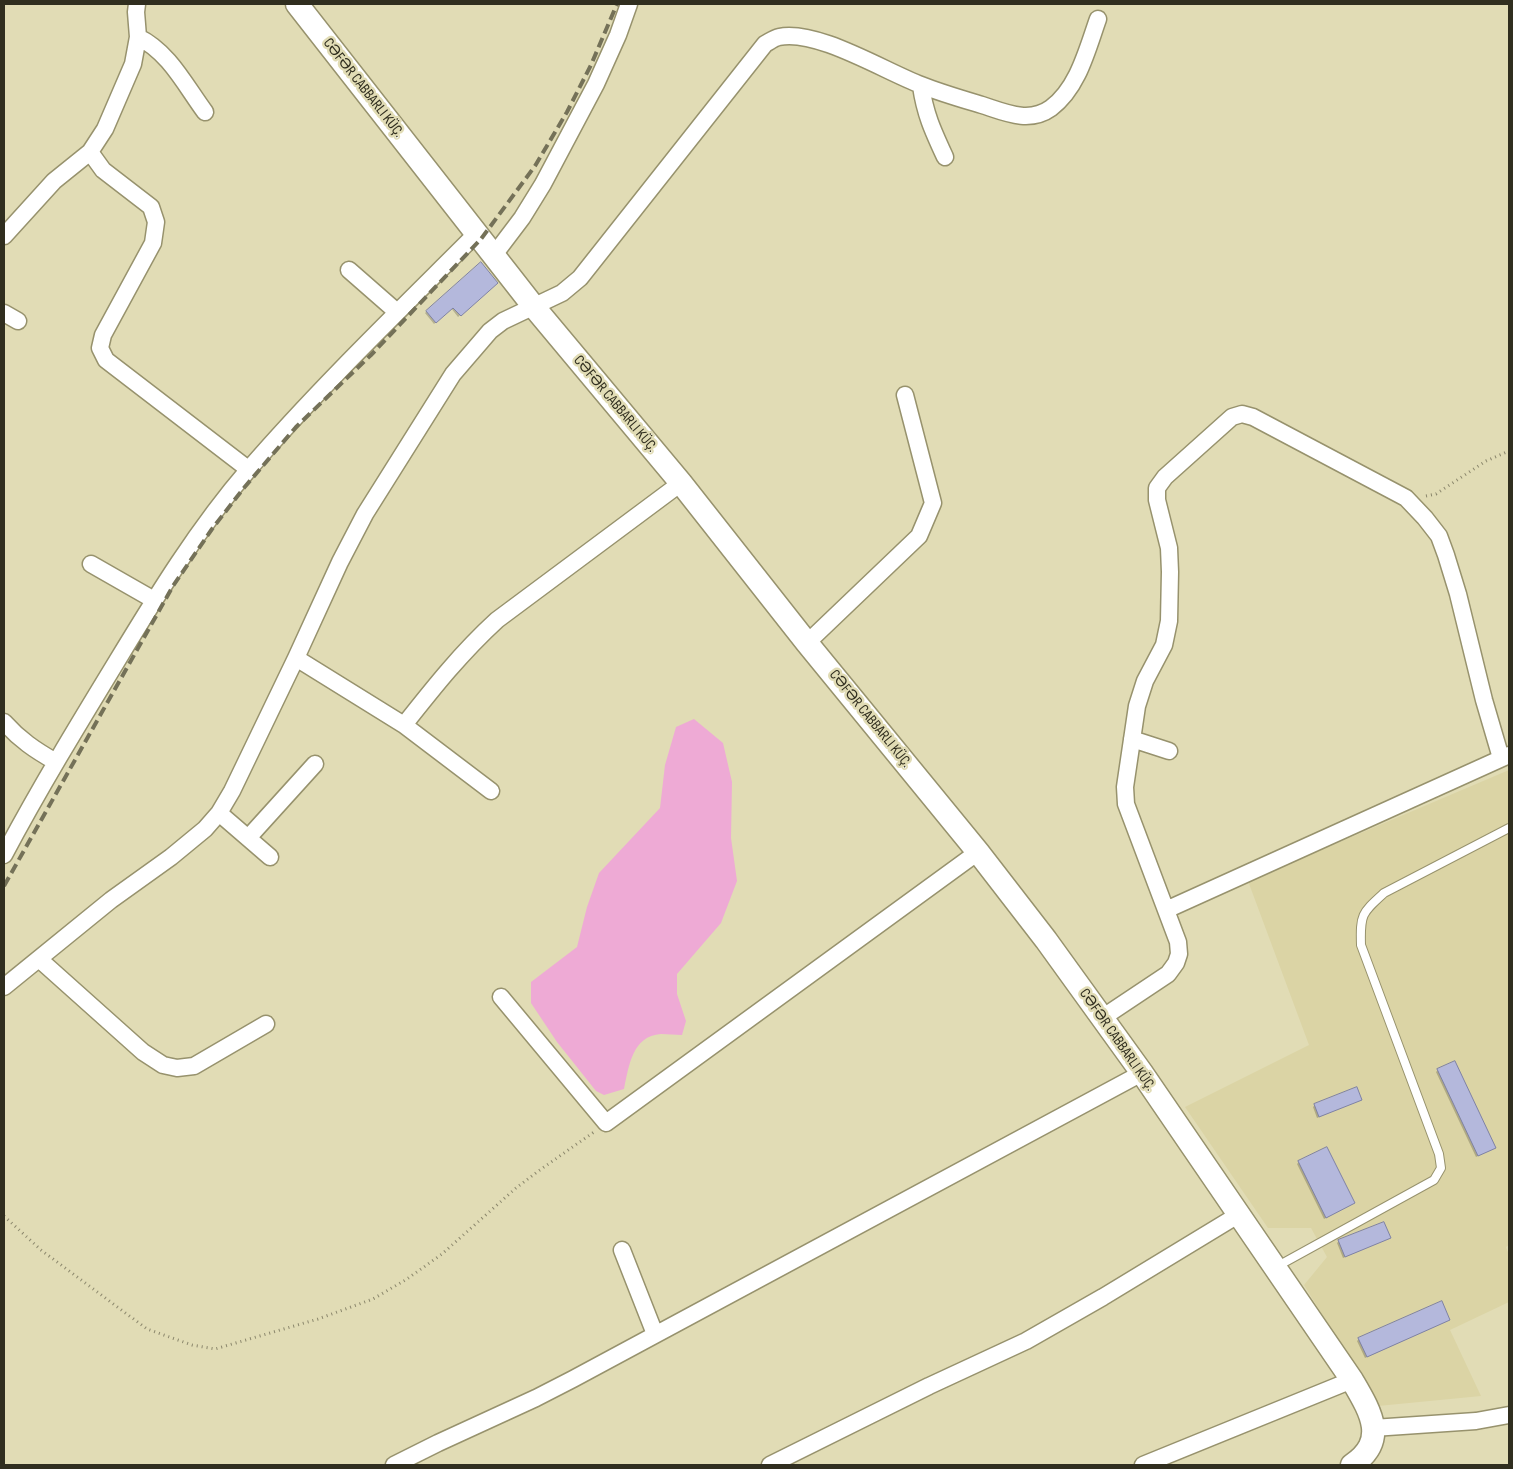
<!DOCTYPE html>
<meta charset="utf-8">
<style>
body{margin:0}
#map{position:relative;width:1513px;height:1469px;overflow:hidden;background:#e1dcb5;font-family:"Sofia Sans Condensed",sans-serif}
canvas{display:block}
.frame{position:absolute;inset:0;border:5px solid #302e1f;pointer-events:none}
</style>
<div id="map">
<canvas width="1513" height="1469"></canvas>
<div class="frame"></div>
</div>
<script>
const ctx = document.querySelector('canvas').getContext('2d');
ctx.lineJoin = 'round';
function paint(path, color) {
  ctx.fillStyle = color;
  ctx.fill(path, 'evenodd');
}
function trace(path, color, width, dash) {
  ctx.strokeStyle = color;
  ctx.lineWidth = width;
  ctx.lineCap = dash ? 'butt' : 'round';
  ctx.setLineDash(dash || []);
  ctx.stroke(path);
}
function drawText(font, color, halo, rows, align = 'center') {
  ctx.font = font + ' "Sofia Sans Condensed",sans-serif';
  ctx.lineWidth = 5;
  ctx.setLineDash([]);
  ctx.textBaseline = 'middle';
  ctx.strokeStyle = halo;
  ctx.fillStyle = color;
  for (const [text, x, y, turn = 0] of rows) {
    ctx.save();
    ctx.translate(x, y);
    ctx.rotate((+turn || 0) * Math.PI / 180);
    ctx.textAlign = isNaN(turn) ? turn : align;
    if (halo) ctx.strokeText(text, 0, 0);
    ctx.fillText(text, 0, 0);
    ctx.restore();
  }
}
const built = new Path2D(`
 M 1509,770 L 1509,1245 L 1506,1247 L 1509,1255 L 1509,1302 L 1450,1330 L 1481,1396 L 1378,1406 L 1304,1285 L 1327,1257 L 1311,1228 L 1268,1228 L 1185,1107 L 1309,1045 L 1248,881 Z`);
const water = new Path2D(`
 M 694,719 L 723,743 L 732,782 L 731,838 L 737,881 L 721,923 L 677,974 L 677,994 L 686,1021 L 682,1035 C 675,1035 668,1034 661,1034 C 632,1036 629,1066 624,1089 L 604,1095 L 596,1091 L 557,1042 L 531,1003 L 531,982 L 577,947 L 587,907 L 599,873 L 660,808 L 665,765 L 676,727 Z`);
const shadow = new Path2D(`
 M 481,264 L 497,283 L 458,317 L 451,308 L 434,324 L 425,313 Z
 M 1438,1070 L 1492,1149 L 1476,1157 L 1436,1072 Z
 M 1361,1099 L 1317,1118 L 1313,1107 L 1315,1105 Z
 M 1299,1162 L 1354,1203 L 1324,1219 L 1297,1164 Z
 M 1389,1238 L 1343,1258 L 1337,1243 L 1339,1241 Z
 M 1449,1320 L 1365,1358 L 1357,1341 L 1359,1339 Z`);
const building = new Path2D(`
 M 481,262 L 498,283 L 461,316 L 453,308 L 436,323 L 426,311 Z
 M 1455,1061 L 1496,1148 L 1478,1156 L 1437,1069 Z
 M 1357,1087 L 1362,1100 L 1319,1117 L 1314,1104 Z
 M 1327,1147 L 1355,1203 L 1326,1218 L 1298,1161 Z
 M 1384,1222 L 1391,1238 L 1345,1257 L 1338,1240 Z
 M 1442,1301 L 1450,1320 L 1367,1357 L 1358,1338 Z`);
const path = new Path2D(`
 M 1426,496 L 1436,494 L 1486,461 L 1509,451
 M 4,1216 L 41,1250 L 147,1329 L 192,1345 L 215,1349 L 318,1319 L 373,1299 L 407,1279 L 442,1254 L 516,1188 L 537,1172 L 594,1132`);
const lane = new Path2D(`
 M 1276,1267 L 1434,1180 L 1441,1168 L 1439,1154 L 1361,945 C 1360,914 1362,913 1384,893 L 1509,828`);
const street = new Path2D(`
 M 138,37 C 169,52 185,85 205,112
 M 921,86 C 925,114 933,131 945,157
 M 90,152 L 103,170 L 151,207 L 156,222 L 153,243 L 103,335 L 100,348 L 106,360 L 248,469
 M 4,236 L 54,181 L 90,152 L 105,129 L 133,64 L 138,37 L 136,12 L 137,4
 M 494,255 L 522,218 L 543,184 L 596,84 L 618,35 L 629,4
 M 349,270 L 397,312
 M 4,313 L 18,321
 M 91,564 L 154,600
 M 807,643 L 919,536 L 933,503 L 905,395
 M 296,658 L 404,725 L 491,791
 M 4,722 C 20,740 35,750 56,762
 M 404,725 C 434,687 461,653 497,620 L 681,483
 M 1132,739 L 1169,751
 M 219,813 L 270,857
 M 248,838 L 315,764
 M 4,855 C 39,789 78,725 117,661 C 157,595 198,528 249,469 C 320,387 399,311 476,234
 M 1166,910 L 1509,755
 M 39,959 L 143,1052 L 163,1065 L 177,1068 L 194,1066 L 266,1024
 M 4,987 L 111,900 L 171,857 L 205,829 L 219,813 L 232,791 L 296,658 L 340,562 L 365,514 L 453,374 L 490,331 L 503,321 L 562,293 L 580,278 L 765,44 C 769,42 774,38 779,37 C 817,29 884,71 921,85 C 941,93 962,99 982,105 C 1004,112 1029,124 1051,108 C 1078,88 1087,50 1098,19
 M 501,997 L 606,1123 L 978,852
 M 1102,1018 L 1168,974 L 1176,963 L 1179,954 L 1178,942 L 1126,804 L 1125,787 L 1137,706 L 1145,681 L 1164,645 L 1169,621 L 1170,572 L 1169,548 L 1157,500 L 1157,488 L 1165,477 L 1232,417 L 1242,414 L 1253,417 L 1406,498 L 1425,518 L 1439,536 L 1446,555 L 1458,594 L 1484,700 L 1501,758
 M 622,1250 L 655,1334
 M 1373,1428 L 1476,1421 L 1509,1415
 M 394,1465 L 438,1443 L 536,1398 L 573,1379 L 1142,1073
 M 770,1465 L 929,1386 L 1026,1341 L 1103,1297 L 1238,1215
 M 1143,1465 L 1352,1380`);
const secondary = new Path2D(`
 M 297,4 L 534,307 L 681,483 L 807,643 L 978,852 L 1046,940 L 1142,1073 L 1352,1380 C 1370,1411 1389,1440 1352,1465`);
const rail = new Path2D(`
 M 4,886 L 173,586 L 212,529 L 243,489 L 296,427 L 371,355 L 481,239 L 535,166 L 567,112 L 591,65 L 617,4`);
const streetNames = [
 ["CƏFƏR CABBARLI KÜÇ.",363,88,52],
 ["CƏFƏR CABBARLI KÜÇ.",615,404,50],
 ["CƏFƏR CABBARLI KÜÇ.",870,719,51],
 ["CƏFƏR CABBARLI KÜÇ.",1117,1040,55]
];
paint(built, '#dbd4a5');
paint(water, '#eeaad5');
paint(shadow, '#0003');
paint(building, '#b4b8dc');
trace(building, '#7f82a4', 1);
trace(lane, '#97926d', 10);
trace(street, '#97926d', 19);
trace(secondary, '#97926d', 25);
trace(path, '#8b876c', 3, [1, 4]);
trace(lane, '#fff', 8);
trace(street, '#fff', 16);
trace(secondary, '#fff', 22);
trace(rail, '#747158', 4, [10, 5]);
drawText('15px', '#302e1f', '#e1dcb5', streetNames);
</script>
